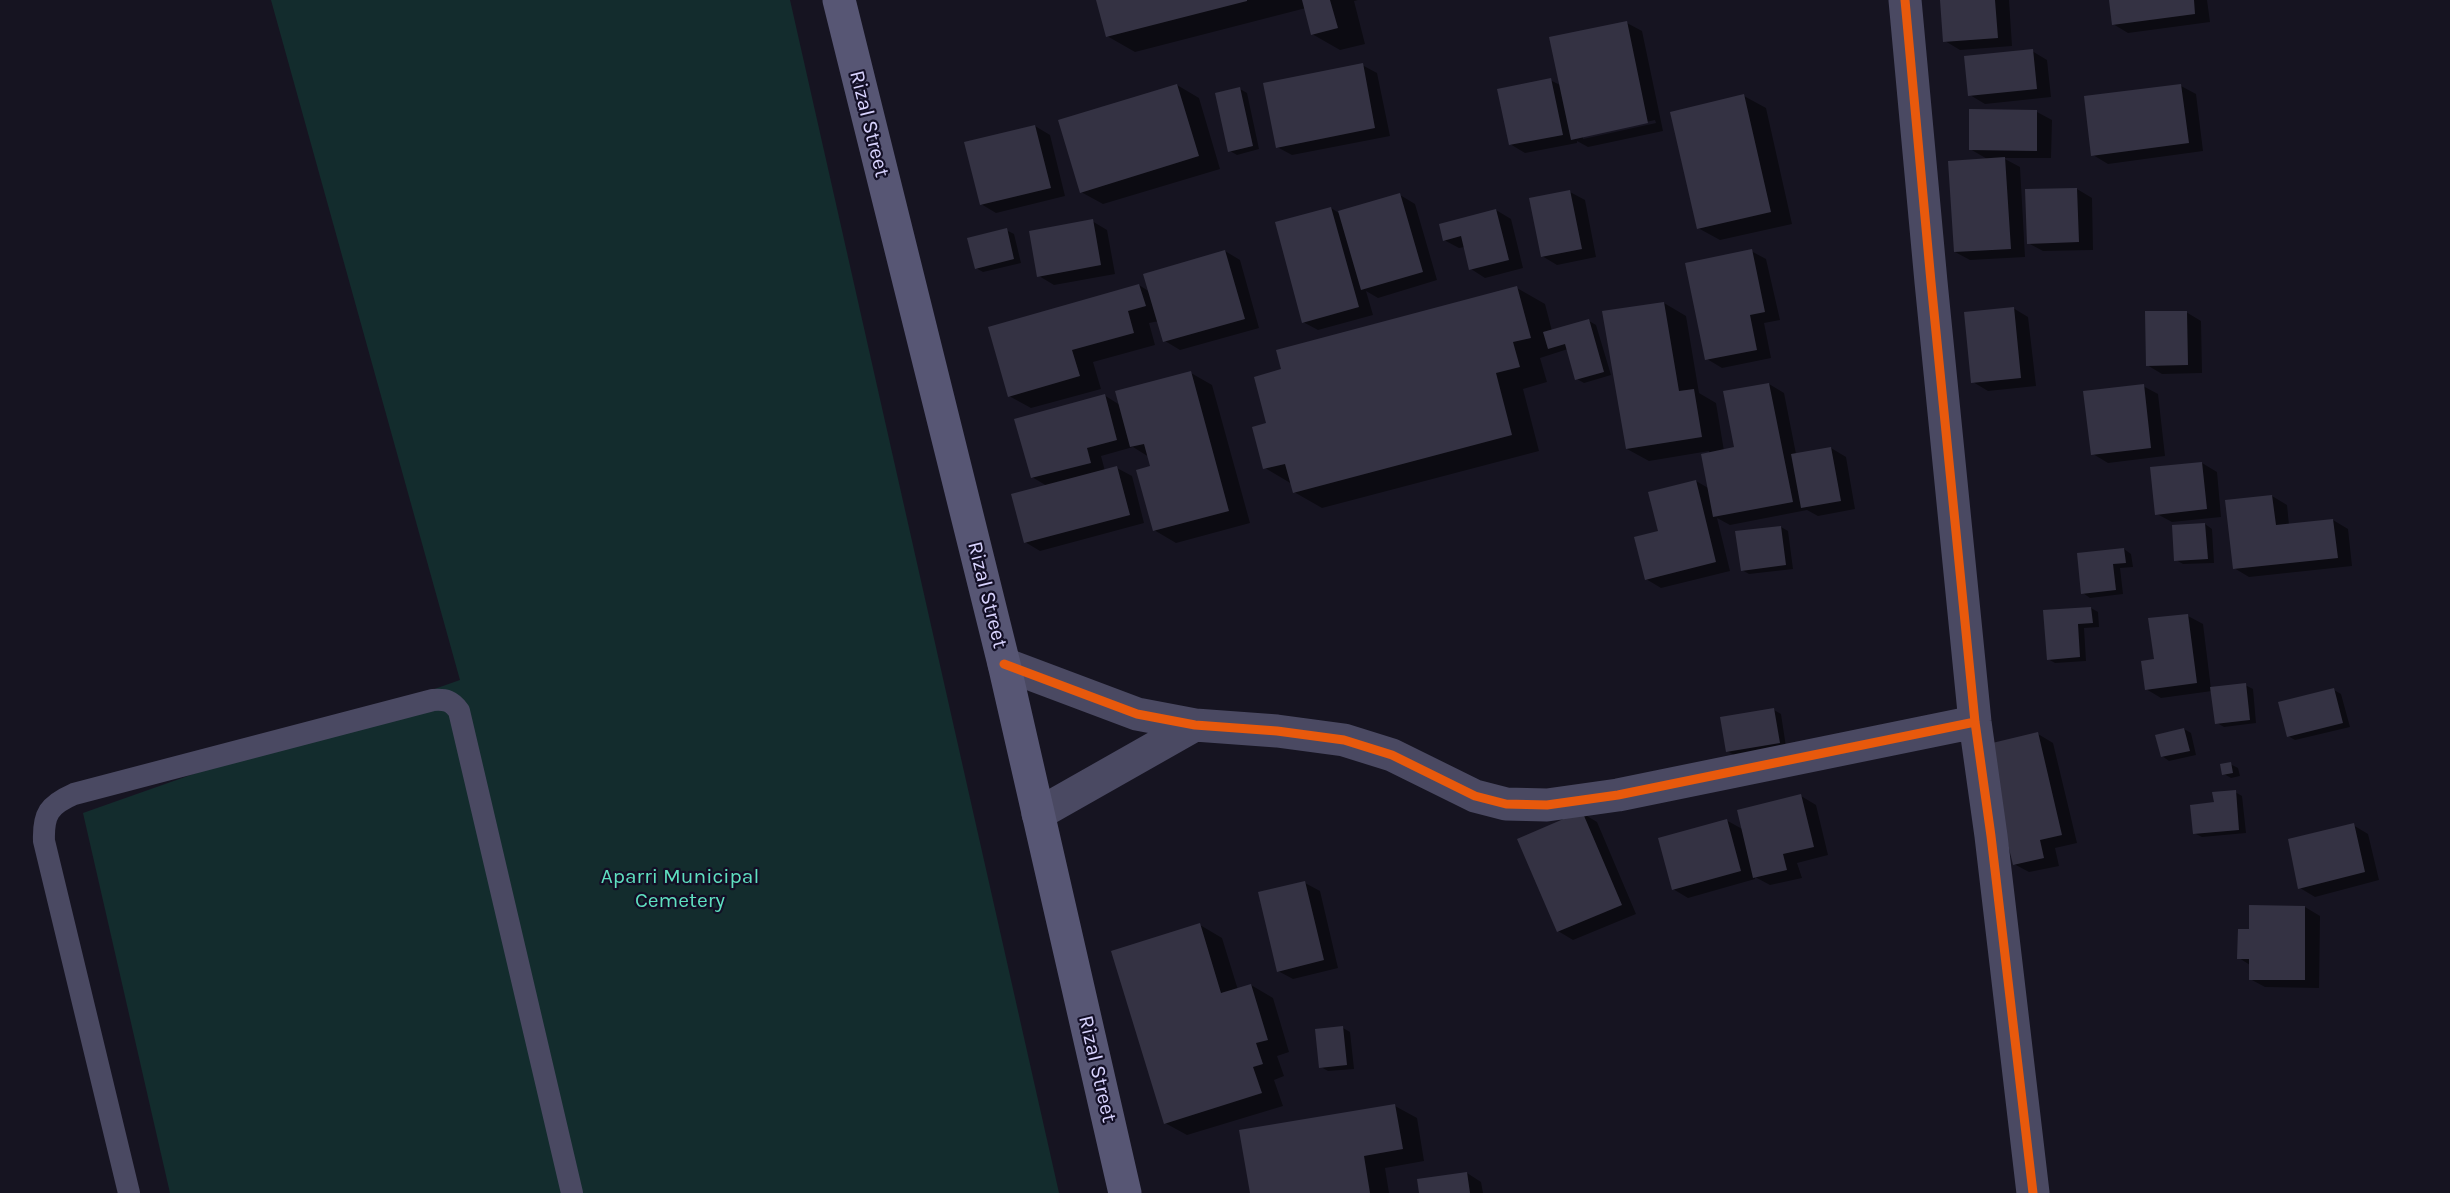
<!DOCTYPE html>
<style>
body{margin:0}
canvas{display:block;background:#161421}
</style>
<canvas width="2450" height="1193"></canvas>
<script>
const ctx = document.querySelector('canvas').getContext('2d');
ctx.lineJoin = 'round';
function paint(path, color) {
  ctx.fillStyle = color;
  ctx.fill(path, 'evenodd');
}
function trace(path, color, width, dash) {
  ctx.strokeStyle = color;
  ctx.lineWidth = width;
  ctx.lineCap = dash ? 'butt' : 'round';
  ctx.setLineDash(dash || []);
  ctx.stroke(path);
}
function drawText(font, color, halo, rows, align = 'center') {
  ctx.font = font + ' Karla,sans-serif';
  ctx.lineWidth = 4.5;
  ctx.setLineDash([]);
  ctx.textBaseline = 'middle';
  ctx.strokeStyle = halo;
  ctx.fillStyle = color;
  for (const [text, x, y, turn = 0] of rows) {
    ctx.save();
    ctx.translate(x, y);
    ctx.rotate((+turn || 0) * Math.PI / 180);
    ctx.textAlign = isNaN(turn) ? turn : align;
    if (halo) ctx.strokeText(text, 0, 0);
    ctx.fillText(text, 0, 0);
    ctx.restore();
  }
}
const green = new Path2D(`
 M 271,0 L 790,0 L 1059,1193 L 170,1193 L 83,813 L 460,680 Z`);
const shadow = new Path2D(`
 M 1098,0 L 1358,0 L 1354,1 L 1365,44 L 1340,50 L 1312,34 L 1306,8 L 1135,52 L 1107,36 Z
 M 1941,0 L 2009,0 L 2012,46 L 1960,50 L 1945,41 Z
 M 2110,0 L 2207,0 L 2210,22 L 2128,33 L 2113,24 Z
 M 1627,23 L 1642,31 L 1663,131 L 1588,147 L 1577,141 L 1577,143 L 1525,153 L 1510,144 L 1550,80 L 1562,86 ZM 1655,120 L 1656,123 L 1583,139 L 1583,136 Z
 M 2032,51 L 2047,60 L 2051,97 L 1985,104 L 1970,95 Z
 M 1362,65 L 1377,73 L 1390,136 L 1292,155 L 1277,147 Z
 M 1177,85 L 1199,98 L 1220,169 L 1103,204 L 1081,192 Z
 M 2181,86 L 2196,94 L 2203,151 L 2108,164 L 2093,155 Z
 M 1240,89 L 1247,93 L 1259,149 L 1237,155 L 1230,151 Z
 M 1744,96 L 1766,108 L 1792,224 L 1720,240 L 1698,228 Z
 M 2037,112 L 2052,120 L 2051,158 L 2003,158 L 2020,167 L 2025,257 L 1970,260 L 1955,252 L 1989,160 L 1970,149 Z
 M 1035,126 L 1050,135 L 1065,196 L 996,213 L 981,204 Z
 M 2077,189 L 2092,198 L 2093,250 L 2043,251 L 2028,243 Z
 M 1570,192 L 1585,200 L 1596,257 L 1557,265 L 1542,256 Z
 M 1400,195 L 1415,204 L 1437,280 L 1378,298 L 1366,291 L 1373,315 L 1318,330 L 1303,322 L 1331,208 L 1339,213 Z
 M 1496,210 L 1511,219 L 1523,268 L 1485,278 L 1471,269 L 1465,247 L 1459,248 L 1444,240 Z
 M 1092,221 L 1107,230 L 1115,274 L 1054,285 L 1039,276 Z
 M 1006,230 L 1014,234 L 1021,263 L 983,272 L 976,268 Z
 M 1225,251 L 1240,260 L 1259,328 L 1180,350 L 1165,341 L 1159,321 L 1149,323 L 1155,345 L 1093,362 L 1101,389 L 1031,408 L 1009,396 L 1139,285 L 1150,292 Z
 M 1751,251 L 1766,259 L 1780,320 L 1764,323 L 1771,358 L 1722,368 L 1707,359 Z
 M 1517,288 L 1545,304 L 1552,331 L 1589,321 L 1596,325 L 1611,375 L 1584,383 L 1577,379 L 1568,349 L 1540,358 L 1547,382 L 1523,389 L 1539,451 L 1322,508 L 1294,492 L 1292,484 L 1265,468 L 1268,424 Z
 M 1664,303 L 1686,316 L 1699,393 L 1716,403 L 1724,451 L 1736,449 L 1769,384 L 1784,393 L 1796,454 L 1831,448 L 1846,457 L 1855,509 L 1818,516 L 1807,510 L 1730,525 L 1717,518 L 1730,571 L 1661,588 L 1646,579 L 1660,532 L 1696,481 L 1710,489 L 1709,451 L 1649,461 L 1627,449 Z
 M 2013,308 L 2028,317 L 2036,386 L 1988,391 L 1973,382 Z
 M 2186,312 L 2201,321 L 2202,373 L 2162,374 L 2147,365 Z
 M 1191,373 L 1212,385 L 1250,523 L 1176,543 L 1154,530 L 1152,467 L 1149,457 L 1133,447 L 1101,456 L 1105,471 L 1117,468 L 1132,476 L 1144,523 L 1040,551 L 1025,542 L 1047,486 L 1032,477 L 1104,395 L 1120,405 Z
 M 2143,386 L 2158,394 L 2165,456 L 2108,463 L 2093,454 Z
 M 2202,463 L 2217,472 L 2221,517 L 2172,522 L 2157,514 Z
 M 2272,496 L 2287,505 L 2289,525 L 2333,520 L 2348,529 L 2352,566 L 2249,577 L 2234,568 Z
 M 2205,524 L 2212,529 L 2214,563 L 2183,564 L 2176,560 Z
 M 1781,527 L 1788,531 L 1793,569 L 1749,574 L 1742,570 Z
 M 2124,549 L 2131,554 L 2133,567 L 2120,568 L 2123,594 L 2090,598 L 2083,593 Z
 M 2091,608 L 2098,612 L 2099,627 L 2084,628 L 2086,661 L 2055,663 L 2048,659 Z
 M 2188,616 L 2203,624 L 2211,689 L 2245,685 L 2253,689 L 2256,723 L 2224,727 L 2217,723 L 2212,691 L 2161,698 L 2146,689 Z
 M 2334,690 L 2341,694 L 2350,727 L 2295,740 L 2288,736 Z
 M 1774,710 L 1781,714 L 1786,747 L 1734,755 L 1727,751 Z
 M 2184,729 L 2191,733 L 2196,755 L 2169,761 L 2162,756 Z
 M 2038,734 L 2053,743 L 2077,843 L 2055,848 L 2059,866 L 2029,872 L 2014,864 Z
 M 2230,764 L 2238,768 L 2240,776 L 2231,778 L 2224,774 Z
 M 2235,792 L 2242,796 L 2246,833 L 2202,837 L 2194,833 Z
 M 1801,796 L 1816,805 L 1828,855 L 1797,863 L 1802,878 L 1770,885 L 1755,877 L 1755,879 L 1688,898 L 1673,889 L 1726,820 L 1744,830 Z
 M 1582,813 L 1597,822 L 1636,914 L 1573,940 L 1558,931 Z
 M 2353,825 L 2368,834 L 2379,880 L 2315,897 L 2300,888 Z
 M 1305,883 L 1320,891 L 1338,968 L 1293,979 L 1278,971 Z
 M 2305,907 L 2320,916 L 2319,988 L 2265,987 L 2250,979 L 2250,965 L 2239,958 L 2251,930 Z
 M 1200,925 L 1222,938 L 1238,990 L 1251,985 L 1273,998 L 1289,1052 L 1277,1056 L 1284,1076 L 1274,1080 L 1283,1106 L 1187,1135 L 1165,1123 Z
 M 1343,1028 L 1350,1032 L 1354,1069 L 1328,1071 L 1321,1067 Z
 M 1395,1106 L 1417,1118 L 1424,1161 L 1385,1168 L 1389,1193 L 1251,1193 Z
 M 1467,1173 L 1481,1182 L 1483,1193 L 1421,1193 Z`);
const building = new Path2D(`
 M 1096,0 L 1247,0 L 1247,1 L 1106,37 Z
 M 1302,0 L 1330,0 L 1338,28 L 1311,35 Z
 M 1940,0 L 1995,0 L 1998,38 L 1943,42 Z
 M 2109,0 L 2194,0 L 2195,14 L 2112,25 Z
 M 1627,21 L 1648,123 L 1571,140 L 1549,37 Z
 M 2033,49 L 2037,89 L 1968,96 L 1964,56 Z
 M 1363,63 L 1375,128 L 1276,148 L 1263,83 Z
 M 1551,78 L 1563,135 L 1509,145 L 1497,89 Z
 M 1177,84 L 1199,156 L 1080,193 L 1058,120 Z
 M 2181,84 L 2189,143 L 2091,156 L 2084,96 Z
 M 1240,87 L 1253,146 L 1228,152 L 1215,93 Z
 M 1744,94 L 1771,212 L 1697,229 L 1670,112 Z
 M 1969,109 L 2037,110 L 2037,151 L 1969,150 Z
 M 1035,125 L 1051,188 L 980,205 L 964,142 Z
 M 2005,157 L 2011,249 L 1954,252 L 1948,161 Z
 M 2077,188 L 2079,242 L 2027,244 L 2025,189 Z
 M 1570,190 L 1582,249 L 1541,257 L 1529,198 Z
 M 1400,193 L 1423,272 L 1361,290 L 1338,211 Z
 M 1331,207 L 1359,307 L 1302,323 L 1275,222 Z
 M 1496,209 L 1509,260 L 1469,270 L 1461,236 L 1443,241 L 1439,224 Z
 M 1093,219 L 1101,265 L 1037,277 L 1029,231 Z
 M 1007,228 L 1014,259 L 975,269 L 967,238 Z
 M 1752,249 L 1765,312 L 1750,315 L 1757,350 L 1705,360 L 1685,263 Z
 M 1225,250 L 1245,319 L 1163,342 L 1143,274 Z
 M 1139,284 L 1146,306 L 1128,311 L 1134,333 L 1072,350 L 1080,376 L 1008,397 L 988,327 Z
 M 1517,286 L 1531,338 L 1513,342 L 1520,367 L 1496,373 L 1512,435 L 1293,493 L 1285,464 L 1263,469 L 1252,427 L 1266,423 L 1254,377 L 1281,369 L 1276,350 Z
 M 1664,302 L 1679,391 L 1694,389 L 1702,437 L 1626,449 L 1602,311 Z
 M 2014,307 L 2021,378 L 1971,383 L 1964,312 Z
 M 2145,311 L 2187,311 L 2188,365 L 2146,366 Z
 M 1589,319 L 1604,372 L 1575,380 L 1565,344 L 1548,349 L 1543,332 Z
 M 1191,371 L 1229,511 L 1153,531 L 1136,470 L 1150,466 L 1144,444 L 1130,447 L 1115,391 Z
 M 1769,383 L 1793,502 L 1713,517 L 1701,454 L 1734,447 L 1723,391 Z
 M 2144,384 L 2151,448 L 2091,455 L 2083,391 Z
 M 1105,394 L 1117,440 L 1087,448 L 1091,463 L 1031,478 L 1014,419 Z
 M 1831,447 L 1841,501 L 1801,508 L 1791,454 Z
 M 2202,462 L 2207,509 L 2155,515 L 2150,467 Z
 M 1117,466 L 1130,515 L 1024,543 L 1011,494 Z
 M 1696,480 L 1716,562 L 1645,580 L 1634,537 L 1658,531 L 1648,492 Z
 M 2272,495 L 2276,525 L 2333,519 L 2338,558 L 2233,569 L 2225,500 Z
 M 2205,523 L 2208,559 L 2174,561 L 2172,525 Z
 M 1781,526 L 1786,565 L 1741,571 L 1735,531 Z
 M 2124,548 L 2126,563 L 2113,564 L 2116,590 L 2081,594 L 2077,553 Z
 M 2091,607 L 2093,623 L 2078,624 L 2080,657 L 2047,660 L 2043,610 Z
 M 2188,614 L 2197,683 L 2145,690 L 2141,661 L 2154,659 L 2148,618 Z
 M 2246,683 L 2250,720 L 2215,724 L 2210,687 Z
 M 2334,688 L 2343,723 L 2287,737 L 2278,702 Z
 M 1774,708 L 1780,743 L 1726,752 L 1720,717 Z
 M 2184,728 L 2190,751 L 2161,757 L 2155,735 Z
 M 2038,732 L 2062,835 L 2040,840 L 2044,858 L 2013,865 L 1984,745 Z
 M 2231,762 L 2233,773 L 2222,775 L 2220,764 Z
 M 2236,790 L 2239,830 L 2193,834 L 2190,805 L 2214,802 L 2212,792 Z
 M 1801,794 L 1814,847 L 1783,854 L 1787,870 L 1753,878 L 1737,810 Z
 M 1582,811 L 1622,905 L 1557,932 L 1517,839 Z
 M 1727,819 L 1741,871 L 1672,890 L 1658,838 Z
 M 2354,823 L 2365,872 L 2298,889 L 2288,839 Z
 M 1305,881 L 1324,960 L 1277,972 L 1258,892 Z
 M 2249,905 L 2305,906 L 2305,980 L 2249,980 L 2249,959 L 2237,959 L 2238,929 L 2249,929 Z
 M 1200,923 L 1221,993 L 1251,984 L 1268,1040 L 1256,1043 L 1263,1064 L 1253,1067 L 1262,1093 L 1164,1124 L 1111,951 Z
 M 1343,1026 L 1347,1065 L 1319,1068 L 1315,1029 Z
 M 1395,1104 L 1403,1149 L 1364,1156 L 1370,1193 L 1250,1193 L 1239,1130 Z
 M 1467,1172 L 1470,1193 L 1419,1193 L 1417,1179 Z`);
const service = new Path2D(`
 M 129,1193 L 44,841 C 43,814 49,805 74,794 L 433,700 C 446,699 452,701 459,711 L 572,1193`);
const minor = new Path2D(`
 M 1905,0 L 1931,282 L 1975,722 L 1991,836 L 2033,1193
 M 1004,664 L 1137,714 L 1195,725 L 1277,731 L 1344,740 L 1392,755 L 1475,796 L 1506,804 L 1547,805 L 1618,795 L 1975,722
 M 1038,814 L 1195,725`);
const secondary = new Path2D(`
 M 839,0 L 1004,664 L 1125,1193`);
const cycleway = new Path2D(`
 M 1905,0 L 1931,282 L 1975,722 L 1991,836 L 2033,1193
 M 1004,664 L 1137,714 L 1195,725 L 1277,731 L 1344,740 L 1392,755 L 1475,796 L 1506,804 L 1547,805 L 1618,795 L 1975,722`);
const streetNames = [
 ["Rizal Street",869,124,76],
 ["Rizal Street",987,595,76],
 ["Rizal Street",1097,1069,77]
];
const parkNames = [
 ["Aparri Municipal",680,877],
 ["Cemetery",680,901]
];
paint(green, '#132c2d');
paint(shadow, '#0007');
paint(building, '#343243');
trace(service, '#4a4962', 22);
trace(minor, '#4a4962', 33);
trace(secondary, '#575674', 33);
trace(cycleway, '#e8590c', 9);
drawText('21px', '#d9d4ff', '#130f26', streetNames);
drawText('21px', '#5fe0c0', '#130f26', parkNames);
</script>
